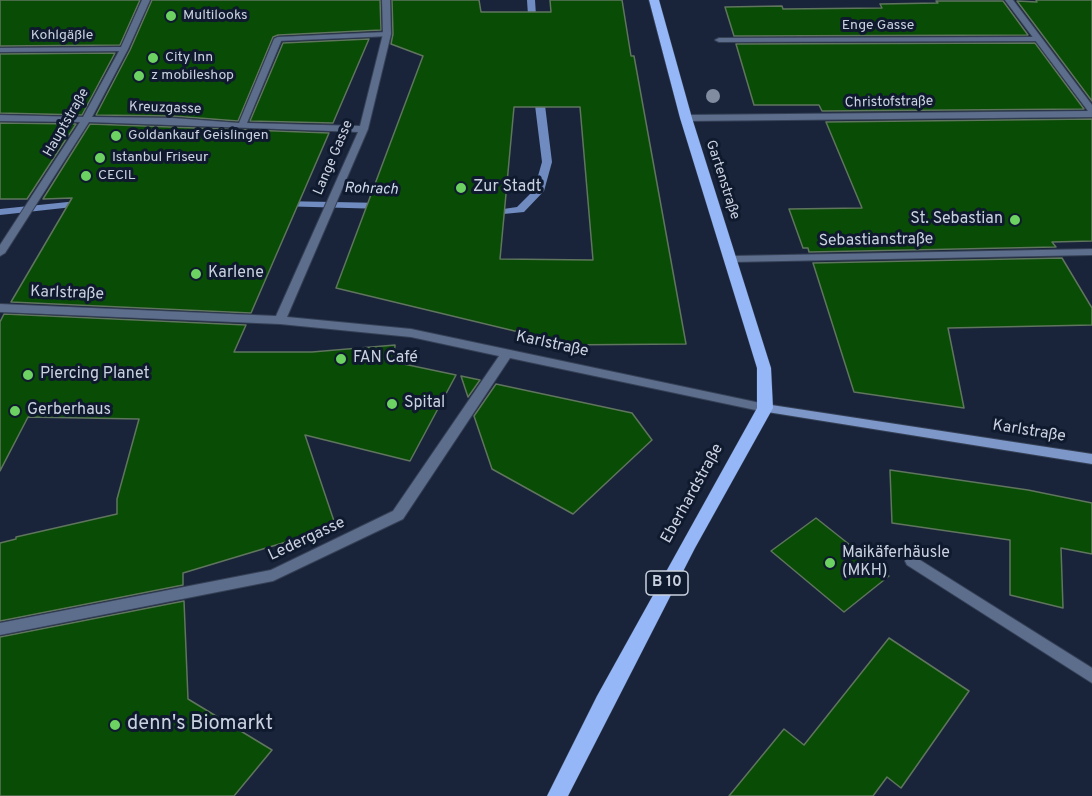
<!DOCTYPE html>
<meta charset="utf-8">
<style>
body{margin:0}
canvas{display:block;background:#19243a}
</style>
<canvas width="1092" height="796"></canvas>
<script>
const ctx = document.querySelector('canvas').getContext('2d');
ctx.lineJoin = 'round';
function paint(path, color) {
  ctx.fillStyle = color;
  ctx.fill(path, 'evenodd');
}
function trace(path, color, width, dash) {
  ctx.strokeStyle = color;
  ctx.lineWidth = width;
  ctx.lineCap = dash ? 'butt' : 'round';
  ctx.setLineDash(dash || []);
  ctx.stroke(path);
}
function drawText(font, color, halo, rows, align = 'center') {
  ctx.font = font + ' Overpass,sans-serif';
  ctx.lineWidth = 6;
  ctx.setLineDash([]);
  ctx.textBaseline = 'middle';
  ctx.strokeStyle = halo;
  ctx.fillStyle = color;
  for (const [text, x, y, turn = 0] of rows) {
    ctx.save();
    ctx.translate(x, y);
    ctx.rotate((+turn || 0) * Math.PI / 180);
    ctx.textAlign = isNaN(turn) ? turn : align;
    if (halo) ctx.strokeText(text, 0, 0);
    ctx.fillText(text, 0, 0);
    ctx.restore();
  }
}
const stream = new Path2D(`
 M 527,0 L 535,0 L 537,31 L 533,34 L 529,31 Z
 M 538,86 L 543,89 L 552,162 L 544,191 L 524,212 L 483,216 L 483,212 L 517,207 L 534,190 L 542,162 L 533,89 Z
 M 87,200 L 91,201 L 91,205 L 0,215 L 0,209 Z
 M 281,201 L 384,203 L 390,206 L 384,209 L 277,206 L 277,202 Z`);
const building = new Path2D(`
 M 0,0 L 140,0 L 120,45 L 0,46 Z
 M 152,0 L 380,0 L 381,30 L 278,35 L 273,37 L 238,121 L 173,116 L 96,115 L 130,50 Z
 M 392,0 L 479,0 L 481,12 L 551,12 L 550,0 L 622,0 L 631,56 L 634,56 L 686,344 L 552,345 L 552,340 L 336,288 L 423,56 L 391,44 L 393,34 ZM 514,107 L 580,107 L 593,260 L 500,259 Z
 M 1036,0 L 1092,0 L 1092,101 L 1017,1 L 1037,2 Z
 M 936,1 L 1003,1 L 1028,35 L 734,36 L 725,7 L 782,6 L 783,9 L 882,8 L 880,4 L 938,3 Z
 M 369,39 L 333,123 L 250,121 L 283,43 Z
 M 1035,43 L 1084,109 L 822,111 L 819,105 L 754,105 L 736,44 Z
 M 115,53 L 82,115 L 0,113 L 0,54 Z
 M 1092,119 L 1092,241 L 1052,242 L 1056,247 L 809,252 L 808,248 L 803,248 L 789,209 L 862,208 L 826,122 Z
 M 0,123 L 76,124 L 27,199 L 0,199 Z
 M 90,124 L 329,133 L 251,313 L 11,302 L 72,198 L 43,199 Z
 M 1062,258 L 1092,308 L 1092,325 L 948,328 L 964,408 L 854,392 L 813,263 Z
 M 4,314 L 246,325 L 234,352 L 312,352 L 395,345 L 394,362 L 456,375 L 410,461 L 305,435 L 336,527 L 183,573 L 183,585 L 0,621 L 0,543 L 16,539 L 16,537 L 117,514 L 117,499 L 139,419 L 28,417 L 0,471 L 0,322 Z
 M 461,376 L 480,380 L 468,397 Z
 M 496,384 L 632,413 L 652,440 L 573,514 L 492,469 L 474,416 Z
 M 890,470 L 1028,490 L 1092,503 L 1092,554 L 1061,548 L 1063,608 L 1010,595 L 1010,540 L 892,523 Z
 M 816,518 L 889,576 L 844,612 L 771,551 Z
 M 184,601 L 188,699 L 272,750 L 234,796 L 0,796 L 0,637 Z
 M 889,638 L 969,691 L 901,788 L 887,777 L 873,796 L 729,796 L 784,729 L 804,745 Z`);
const lane = new Path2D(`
 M 387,32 L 390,32 L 390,36 L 278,41 L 274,39 L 278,37 Z
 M 1037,37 L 1041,39 L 1040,41 L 719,42 L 715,40 L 719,38 Z`);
const street = new Path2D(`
 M 142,0 L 150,0 L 128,49 L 92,117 L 173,118 L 239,123 L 274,39 L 278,37 L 282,39 L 247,123 L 360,126 L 383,34 L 382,0 L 390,0 L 391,34 L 368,129 L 287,317 L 411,329 L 765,404 L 771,408 L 769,411 L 765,412 L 510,358 L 403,519 L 273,581 L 0,635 L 0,623 L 271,570 L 393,511 L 499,356 L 411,337 L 280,324 L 0,312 L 0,304 L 276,316 L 358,132 L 89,122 L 5,253 L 0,256 L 0,245 L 80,122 L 0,121 L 0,115 L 83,117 L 119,51 L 0,52 L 0,48 L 121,47 Z
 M 1005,0 L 1013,0 L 1092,105 L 1092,117 L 686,121 L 682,118 L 686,115 L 1088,111 Z
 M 1092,249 L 1092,255 L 732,262 L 727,259 L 732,256 Z
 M 912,555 L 1092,668 L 1092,683 L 907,565 L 905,561 L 907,557 Z`);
const secondary = new Path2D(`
 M 765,404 L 1092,454 L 1092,464 L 761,411 L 759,408 Z`);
const primary = new Path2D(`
 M 649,0 L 659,0 L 692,118 L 771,368 L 773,408 L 695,548 L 568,796 L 547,796 L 597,696 L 757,408 L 757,368 L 680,118 Z`);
const trees = [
 [713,96]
];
const markers = [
 [171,16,6,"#6cd362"],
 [153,58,6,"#6cd362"],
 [139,76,6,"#6cd362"],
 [116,136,6,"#6cd362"],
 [100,158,6,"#6cd362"],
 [86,176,6,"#6cd362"],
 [461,188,6,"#6cd362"],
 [1015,220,6,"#6cd362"],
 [196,274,6,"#6cd362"],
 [341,359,6,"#6cd362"],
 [28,375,6,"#6cd362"],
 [392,404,6,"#6cd362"],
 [15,411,6,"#6cd362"],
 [830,563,6,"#6cd362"],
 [115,725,6,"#6cd362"]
];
const farPoinames = [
 ["Multilooks",183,16],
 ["City Inn",165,58],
 ["z mobileshop",151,76],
 ["Goldankauf Geislingen",128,136],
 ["Istanbul Friseur",112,158],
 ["CECIL",98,176]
];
const farStreetnames = [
 ["Enge Gasse",878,26],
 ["Kohlgäßle",62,36],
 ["Christofstraße",889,103,-1],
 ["Kreuzgasse",165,109,2],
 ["Hauptstraße",67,123,-60],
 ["Lange Gasse",334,158,-67],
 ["Gartenstraße",722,180,72]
];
const farWaternames = [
 ["Rohrach",371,190,2]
];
const shields = [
 [667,583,42]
];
const shieldNames = [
 ["B 10",667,583]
];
const poiNames = [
 ["Zur Stadt",473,188],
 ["St. Sebastian",1003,220,"right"],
 ["Karlene",208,274],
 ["FAN Café",353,359],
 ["Piercing Planet",40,375],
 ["Spital",404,404],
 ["Gerberhaus",27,411],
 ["Maikäferhäusle",842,554],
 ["(MKH)",842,572]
];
const streetNames = [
 ["Sebastianstraße",876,241,-1],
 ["Karlstraße",67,294,2],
 ["Karlstraße",552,345,12],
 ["Karlstraße",1029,432,9],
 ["Eberhardstraße",693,494,-61],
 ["Ledergasse",307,540,-25]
];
const nearPoinames = [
 ["denn's Biomarkt",127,725]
];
paint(stream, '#708bc0');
paint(building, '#094c05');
trace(building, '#5f755d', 1.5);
trace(lane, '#354055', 2);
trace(street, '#354055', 2);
trace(secondary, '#354055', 2);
trace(primary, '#354055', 1);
paint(lane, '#5d6d8c');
paint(street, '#5d6d8c');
paint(secondary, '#7d97c8');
paint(primary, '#95b6f7');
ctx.fillStyle = '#828ca1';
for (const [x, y] of trees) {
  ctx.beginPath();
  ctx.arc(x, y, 7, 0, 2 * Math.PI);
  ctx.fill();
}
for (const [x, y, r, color] of markers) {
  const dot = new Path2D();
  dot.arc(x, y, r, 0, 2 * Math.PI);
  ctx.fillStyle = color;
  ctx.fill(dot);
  trace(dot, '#101a2f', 2);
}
drawText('14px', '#cad2e0', '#101a2f', farPoinames, 'left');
drawText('14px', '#cad2e0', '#101a2f', farStreetnames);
drawText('italic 15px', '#ced8ec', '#101a2f', farWaternames);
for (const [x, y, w] of shields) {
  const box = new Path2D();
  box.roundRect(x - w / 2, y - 12, w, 24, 4.5);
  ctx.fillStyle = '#101a2f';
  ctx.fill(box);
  trace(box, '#cad2e0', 1.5);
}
drawText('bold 15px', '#cad2e0', null, shieldNames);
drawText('16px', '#cad2e0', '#101a2f', poiNames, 'left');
drawText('16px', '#cad2e0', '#101a2f', streetNames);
drawText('20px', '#cad2e0', '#101a2f', nearPoinames, 'left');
</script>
